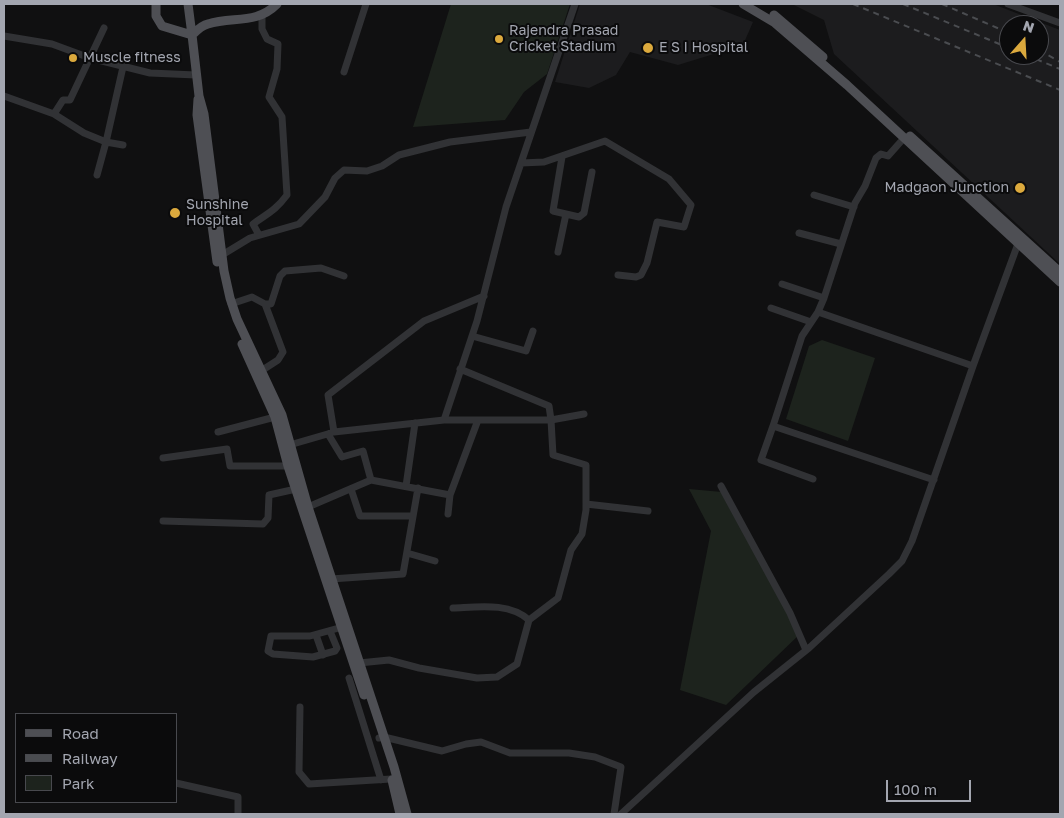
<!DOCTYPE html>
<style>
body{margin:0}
#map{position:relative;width:1064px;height:818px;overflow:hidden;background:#101011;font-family:"Golos Text",sans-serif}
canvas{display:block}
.frame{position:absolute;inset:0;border:5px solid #a3a6b0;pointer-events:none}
.legend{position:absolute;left:15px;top:713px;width:162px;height:90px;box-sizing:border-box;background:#0b0b0c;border:1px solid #48494e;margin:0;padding:6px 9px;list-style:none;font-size:15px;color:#a3a6b0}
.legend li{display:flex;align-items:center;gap:10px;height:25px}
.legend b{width:25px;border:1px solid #48494e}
.north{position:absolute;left:999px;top:15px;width:50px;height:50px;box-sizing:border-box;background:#0b0b0c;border:1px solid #48494e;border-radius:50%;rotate:19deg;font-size:14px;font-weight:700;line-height:20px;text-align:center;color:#a3a6b0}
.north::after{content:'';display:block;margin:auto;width:18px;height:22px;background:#dba93d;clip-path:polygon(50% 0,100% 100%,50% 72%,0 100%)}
.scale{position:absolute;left:886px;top:780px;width:85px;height:22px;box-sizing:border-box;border:2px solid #a3a6b0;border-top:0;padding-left:6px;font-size:15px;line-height:18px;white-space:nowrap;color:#a3a6b0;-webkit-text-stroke:4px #0b0b0c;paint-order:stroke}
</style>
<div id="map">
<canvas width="1064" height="818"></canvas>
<div class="frame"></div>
<ul class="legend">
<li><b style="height:6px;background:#4e4f54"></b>Road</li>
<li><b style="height:6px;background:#4a4c50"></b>Railway</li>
<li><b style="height:14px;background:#1d231d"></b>Park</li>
</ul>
<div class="north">N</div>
<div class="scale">100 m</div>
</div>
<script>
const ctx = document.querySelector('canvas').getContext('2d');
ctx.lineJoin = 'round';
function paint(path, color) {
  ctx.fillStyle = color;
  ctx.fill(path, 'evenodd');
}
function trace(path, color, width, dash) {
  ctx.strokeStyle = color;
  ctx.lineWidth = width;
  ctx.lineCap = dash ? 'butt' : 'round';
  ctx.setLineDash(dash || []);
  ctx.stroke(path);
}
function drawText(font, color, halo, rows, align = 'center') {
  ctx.font = font + ' "Golos Text",sans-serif';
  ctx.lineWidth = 4;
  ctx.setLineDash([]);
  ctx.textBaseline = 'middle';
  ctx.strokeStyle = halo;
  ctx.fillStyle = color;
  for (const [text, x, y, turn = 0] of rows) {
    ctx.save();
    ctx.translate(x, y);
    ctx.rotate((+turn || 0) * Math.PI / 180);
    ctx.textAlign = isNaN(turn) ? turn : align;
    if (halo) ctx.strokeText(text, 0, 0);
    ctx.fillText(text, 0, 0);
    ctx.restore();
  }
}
const built = new Path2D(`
 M 580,4 L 706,4 L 753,22 L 743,45 L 678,65 L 630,52 L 616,75 L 589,88 L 555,82 Z
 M 792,4 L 993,4 L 1060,30 L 1060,264 L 834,54 L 824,20 ZM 1009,25 L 1039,25 L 1039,55 L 1009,55 Z`);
const green = new Path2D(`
 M 451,4 L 570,4 L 547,74 L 524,92 L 505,120 L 413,127 Z
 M 822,340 L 875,358 L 848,441 L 786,419 L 809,346 Z
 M 689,489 L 722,492 L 800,634 L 726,705 L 680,690 L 711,531 Z`);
const minor = new Path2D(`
 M 1008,4 L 1060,23
 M 4,36 L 52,44 L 90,58 L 150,73 L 196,75
 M 123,67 L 106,142 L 123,145
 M 344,72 L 366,4
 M 4,96 L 54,114
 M 562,157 L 553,211 L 579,217 L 584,213 L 592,172
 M 521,163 L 544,162 L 605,141 L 669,179 L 691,205 L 684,227 L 657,222 L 647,263 L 641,275 L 636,277 L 618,275
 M 97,175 L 106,142 L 84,133 L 54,114 L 63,100 L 70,100 L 104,28
 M 814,195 L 854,207
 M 799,233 L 841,244
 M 259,235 L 253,224 C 268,213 275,211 287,195 L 282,117 L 269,97 L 277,69 L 278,44 L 267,39 L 262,29 L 262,15
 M 558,252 L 566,214
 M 222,255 L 250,238 L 299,224 L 325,197 L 335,178 L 344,170 L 367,171 L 382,166 L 399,155 L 450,142 L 531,132
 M 782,284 L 824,298 L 855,203 L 865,186 L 876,158 L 881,154 L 888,156 L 904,138
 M 231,304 L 252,297 L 265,304 L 283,352 L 278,360 L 261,371
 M 265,304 L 271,304 L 280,276 L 285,271 L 321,268 L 344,276
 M 771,308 L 811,322
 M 818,312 L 973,366
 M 472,336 L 526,351 L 533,331
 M 460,369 L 549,406 L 551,420 L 584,414
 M 444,420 L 334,432 L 328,395 L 424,321 L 484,296
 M 773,426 L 802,336 L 818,312 L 824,298
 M 218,432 L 275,417
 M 328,434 L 342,457 L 363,451 L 371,480
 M 286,446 L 331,433
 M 163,458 L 227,449 L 230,466 L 288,466
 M 813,479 L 761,460 L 773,426 L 934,480
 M 406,486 L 415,423
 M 721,486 L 790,613 L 806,650
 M 351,489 L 360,516 L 413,516
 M 586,504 L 648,511
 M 308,507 L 371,480 L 450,495 L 478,420
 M 448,514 L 450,495
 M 163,521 L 263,524 L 268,518 L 269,495 L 296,489
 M 407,553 L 435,561
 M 331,579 L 403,574 L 418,488
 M 453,608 C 478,607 509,602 529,620
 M 330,631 L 337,648 L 335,651 L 313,657 L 273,654 L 268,651 L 271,636 L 310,636 L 346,626
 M 316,635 L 323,655
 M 359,663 L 389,660 L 419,668 L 477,678 L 497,677 L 517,664 L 529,620 L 558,598 L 571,550 L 582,534 L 586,510 L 586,465 L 553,455 L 551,420 L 444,420 L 477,321 L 506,207 L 575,4
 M 349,678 L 381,780
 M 300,707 L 299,772 L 309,784 L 391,779
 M 379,738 L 384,737 L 442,751 L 466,744 L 481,742 L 510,753 L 569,753 L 595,757 L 621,767 L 614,814
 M 176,783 L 238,797 L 238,814
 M 621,814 L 754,692 L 809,648 L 889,574 L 902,561 L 912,541 L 973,366 L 1019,241`);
const major = new Path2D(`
 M 156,4 L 156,16 L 162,26 L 192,35 L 199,96 L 204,114 L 224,271 L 230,298 L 237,319 L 282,415 L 308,507 L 394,767 L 407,814
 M 188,4 L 192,35 C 196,31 202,25 208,24 C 233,16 256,25 277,4
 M 743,4 L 775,23 L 847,85 L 1060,282
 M 774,15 L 823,57
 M 198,99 L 197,115 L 217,262
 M 910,136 L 1060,272
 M 242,344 L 275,417 L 288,466 L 364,695
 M 392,780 L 400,814`);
const rail = new Path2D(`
 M 853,4 L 1060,90
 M 903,4 L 1009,48
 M 942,4 L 1009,33
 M 1039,50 L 1060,62
 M 1026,55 L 1060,69`);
const markers = [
 [499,39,5,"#dba93d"],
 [648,48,6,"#dba93d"],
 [73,58,5,"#dba93d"],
 [1020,188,6,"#dba93d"],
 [175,213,6,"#dba93d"]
];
const poiNames = [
 ["Rajendra Prasad",509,31],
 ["Cricket Stadium",509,47],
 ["E S I Hospital",659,48],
 ["Muscle fitness",83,58],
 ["Madgaon Junction",1009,188,"right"],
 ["Sunshine",186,205],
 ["Hospital",186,221]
];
paint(built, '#1c1c1e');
paint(green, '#1d231d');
trace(minor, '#313235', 7);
trace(major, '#4e4f54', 9);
trace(rail, '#4a4c50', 2, [6, 5]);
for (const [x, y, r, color] of markers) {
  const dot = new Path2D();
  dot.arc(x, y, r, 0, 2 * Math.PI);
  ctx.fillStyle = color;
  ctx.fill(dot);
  trace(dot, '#0b0b0c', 2);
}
drawText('14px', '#a3a6b0', '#0b0b0c', poiNames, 'left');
</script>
